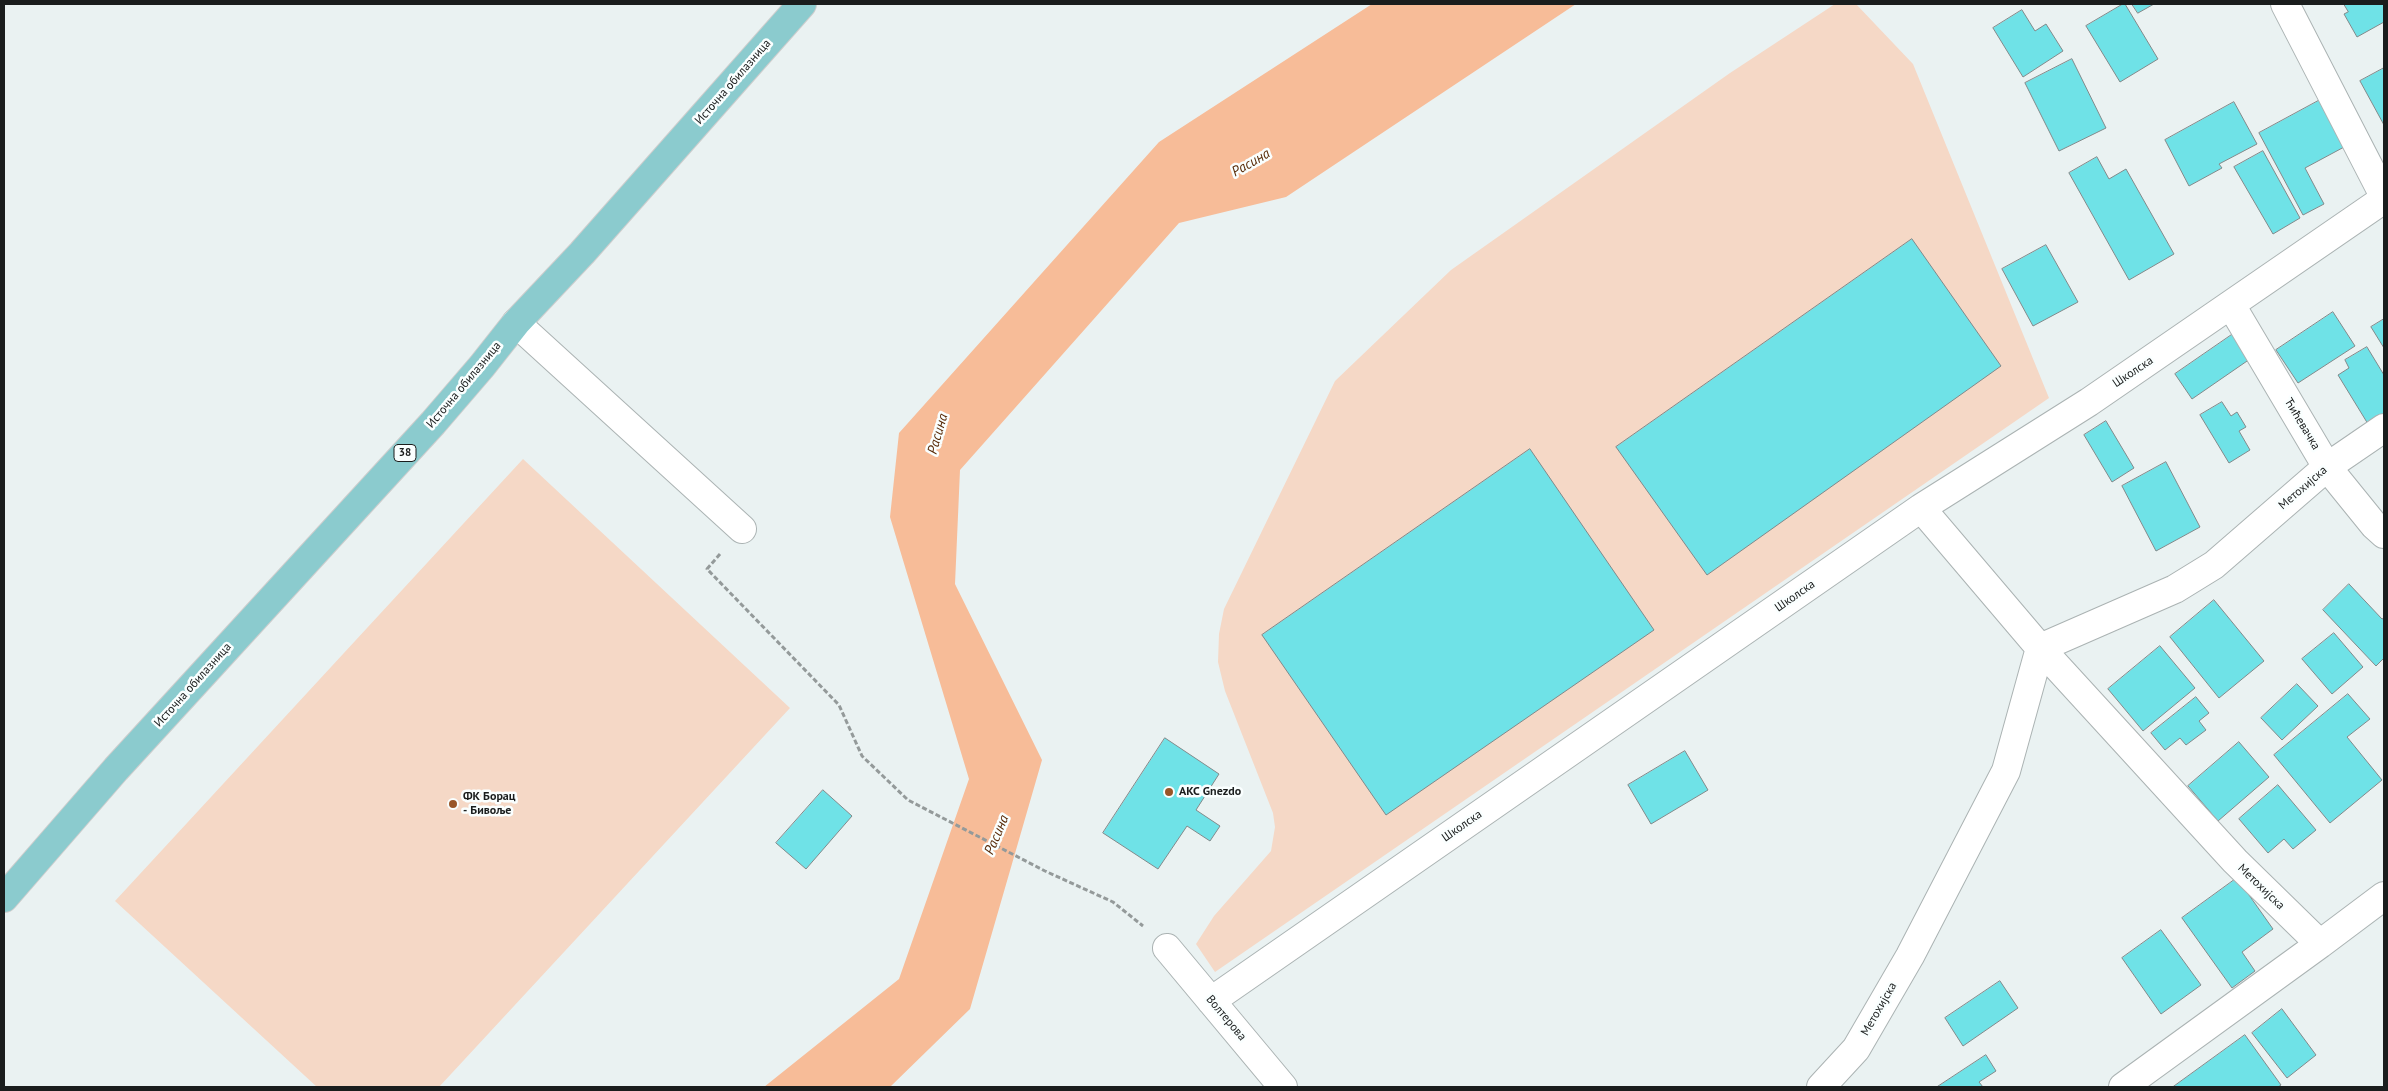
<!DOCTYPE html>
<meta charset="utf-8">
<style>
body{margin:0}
#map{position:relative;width:2388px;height:1091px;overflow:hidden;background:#eaf2f2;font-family:"PT Sans",sans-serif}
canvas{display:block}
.frame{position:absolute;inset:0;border:5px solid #1a1d1d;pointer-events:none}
</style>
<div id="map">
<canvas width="2388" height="1091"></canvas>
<div class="frame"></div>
</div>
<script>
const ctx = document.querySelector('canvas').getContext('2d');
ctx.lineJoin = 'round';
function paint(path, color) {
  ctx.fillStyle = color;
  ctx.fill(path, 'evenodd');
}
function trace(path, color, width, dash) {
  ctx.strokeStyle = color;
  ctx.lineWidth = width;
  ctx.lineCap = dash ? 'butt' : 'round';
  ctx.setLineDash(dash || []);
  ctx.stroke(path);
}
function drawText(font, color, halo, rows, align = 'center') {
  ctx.font = font + ' "PT Sans",sans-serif';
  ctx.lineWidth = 5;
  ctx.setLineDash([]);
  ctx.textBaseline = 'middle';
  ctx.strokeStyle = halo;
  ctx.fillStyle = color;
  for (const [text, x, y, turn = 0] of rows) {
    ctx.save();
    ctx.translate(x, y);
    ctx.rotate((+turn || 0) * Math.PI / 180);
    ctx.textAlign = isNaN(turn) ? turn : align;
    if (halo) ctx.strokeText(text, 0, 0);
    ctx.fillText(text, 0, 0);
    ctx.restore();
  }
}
const green = new Path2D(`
 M 1835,4 L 1856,4 L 1913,64 L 2049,398 L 1215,972 L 1196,944 L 1214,916 L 1271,851 L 1275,827 L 1273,813 L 1225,691 L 1218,662 L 1219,634 L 1224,609 L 1335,381 L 1451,270 L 1730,73 Z
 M 523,459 L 790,708 L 439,1087 L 317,1087 L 115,901 Z`);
const water = new Path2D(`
 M 1372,4 L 1576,4 L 1286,197 L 1179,223 L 960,470 L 955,584 L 1042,760 L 970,1009 L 890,1087 L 764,1087 L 899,979 L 969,779 L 890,517 L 899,433 L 1159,142 Z`);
const building = new Path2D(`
 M 2123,4 L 2125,4 L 2158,59 L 2120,82 L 2086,26 Z
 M 2132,4 L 2154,4 L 2138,13 Z
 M 2344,4 L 2384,4 L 2384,22 L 2357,37 L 2344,14 L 2348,12 Z
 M 2022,10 L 2035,31 L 2046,24 L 2063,51 L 2023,77 L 1993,28 Z
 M 2072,59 L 2106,128 L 2059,151 L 2025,83 Z
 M 2384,68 L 2384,125 L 2360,81 Z
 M 2320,100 L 2346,146 L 2305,168 L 2324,204 L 2303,215 L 2259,133 Z
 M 2234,102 L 2257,144 L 2219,164 L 2222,168 L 2189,186 L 2165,140 Z
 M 2263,151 L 2300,218 L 2273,234 L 2234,167 Z
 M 2097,157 L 2109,179 L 2126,169 L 2174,254 L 2129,280 L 2069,173 Z
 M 1912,239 L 2001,366 L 1707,575 L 1616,447 Z
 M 2046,245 L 2078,302 L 2033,326 L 2002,269 Z
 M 2333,312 L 2355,346 L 2298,383 L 2276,350 Z
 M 2384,319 L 2384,348 L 2371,327 Z
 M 2233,334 L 2250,359 L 2192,399 L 2175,374 Z
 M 2367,347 L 2384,375 L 2384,414 L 2368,424 L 2338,375 L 2349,368 L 2345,360 Z
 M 2222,402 L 2231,416 L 2237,412 L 2246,427 L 2239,431 L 2250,450 L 2229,463 L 2200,415 Z
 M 2106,421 L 2134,468 L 2112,482 L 2084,435 Z
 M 1530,449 L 1654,630 L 1386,815 L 1262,635 Z
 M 2166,462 L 2200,527 L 2156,551 L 2122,486 Z
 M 2349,584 L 2382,619 L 2384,618 L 2384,658 L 2376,666 L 2323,610 Z
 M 2214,600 L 2264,661 L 2219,698 L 2170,637 Z
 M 2334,633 L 2363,667 L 2332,694 L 2302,659 Z
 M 2160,646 L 2195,688 L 2143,731 L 2108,689 Z
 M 2297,684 L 2318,706 L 2282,740 L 2261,718 Z
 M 2348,694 L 2370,719 L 2347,737 L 2382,780 L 2330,823 L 2274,755 Z
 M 2196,697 L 2209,713 L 2199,721 L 2206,730 L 2186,745 L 2180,738 L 2165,750 L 2151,733 Z
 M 1165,738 L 1219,774 L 1196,810 L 1220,826 L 1210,841 L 1187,826 L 1158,869 L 1103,833 Z
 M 2239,742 L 2269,777 L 2218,821 L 2188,786 Z
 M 1685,751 L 1708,790 L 1651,824 L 1628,785 Z
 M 2278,785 L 2316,830 L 2293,849 L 2284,839 L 2268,853 L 2239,819 Z
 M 823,790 L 852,816 L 806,869 L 776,843 Z
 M 2237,878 L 2273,929 L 2242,952 L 2255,971 L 2232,988 L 2182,918 Z
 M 2161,930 L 2201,985 L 2161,1014 L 2122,958 Z
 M 2000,981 L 2018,1008 L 1963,1046 L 1945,1018 Z
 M 2282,1009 L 2316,1055 L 2287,1078 L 2252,1033 Z
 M 2245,1035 L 2281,1085 L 2278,1087 L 2173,1087 Z
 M 1986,1055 L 1996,1071 L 1979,1082 L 1983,1087 L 1937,1087 Z`);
const path = new Path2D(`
 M 720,554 L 707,569 L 839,705 L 862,756 L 908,800 L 1045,871 L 1113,902 L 1143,926`);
const minor = new Path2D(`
 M 2285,4 L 2384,196
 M 2231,305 L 2327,467 L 2374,525 L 2384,534
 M 516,323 L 742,529
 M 2320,944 L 2384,896
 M 1167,948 L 1283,1087
 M 1211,1001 L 1921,508 L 2089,402 L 2384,199
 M 1821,1087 L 1856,1049 L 1910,956 L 2006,771 L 2040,648 L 1921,508
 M 2123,1087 L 2320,944 L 2235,861 L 2040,648 L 2175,589 L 2214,565 L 2327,467 L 2384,428`);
const major = new Path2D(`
 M 4,898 L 116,769 L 433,423 L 482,366 L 516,323 L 582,253 L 802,4`);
const markers = [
 [1169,792,5,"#995527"],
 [453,804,5,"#995527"]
];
const shields = [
 [405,453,22]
];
const shieldNames = [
 ["38",405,453]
];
const streetNames = [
 ["Источна обилазница",733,82,-49],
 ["Школска",2133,372,-34],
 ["Источна обилазница",464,385,-50],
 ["Ћићевачка",2302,424,59],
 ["Метохијска",2303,488,-41],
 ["Школска",1795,596,-35],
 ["Источна обилазница",193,685,-48],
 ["Школска",1462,826,-35],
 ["Метохијска",2261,887,44],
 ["Метохијска",1879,1009,-60],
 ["Волтерова",1226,1018,50]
];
const poiNames = [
 ["AKC Gnezdo",1179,792],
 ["ФК Борац",463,797],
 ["- Бивоље",463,811]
];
const waterNames = [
 ["Расина",1251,163,-30],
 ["Расина",938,434,-74],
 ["Расина",997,835,-67]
];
paint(green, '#f5d8c6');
paint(water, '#f7bc98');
paint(building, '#6fe2e7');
trace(building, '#82898a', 1);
trace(minor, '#abb3b3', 30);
trace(major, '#cdcdcd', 30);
trace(path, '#949a9a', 3, [5, 2.5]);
trace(minor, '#fff', 28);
trace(major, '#8bcbce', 28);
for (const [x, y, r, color] of markers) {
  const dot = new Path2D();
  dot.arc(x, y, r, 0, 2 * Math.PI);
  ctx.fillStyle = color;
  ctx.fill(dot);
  trace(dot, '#faffff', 2);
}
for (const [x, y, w] of shields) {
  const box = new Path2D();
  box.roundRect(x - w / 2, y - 8.5, w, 17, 4);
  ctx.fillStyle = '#faffff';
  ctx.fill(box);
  trace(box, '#1a1d1d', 1);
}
drawText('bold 11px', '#1a1d1d', null, shieldNames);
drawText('12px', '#1a1d1d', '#faffff', streetNames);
drawText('bold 12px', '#1a1d1d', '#faffff', poiNames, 'left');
drawText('italic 14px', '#582a07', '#faffff', waterNames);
</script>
